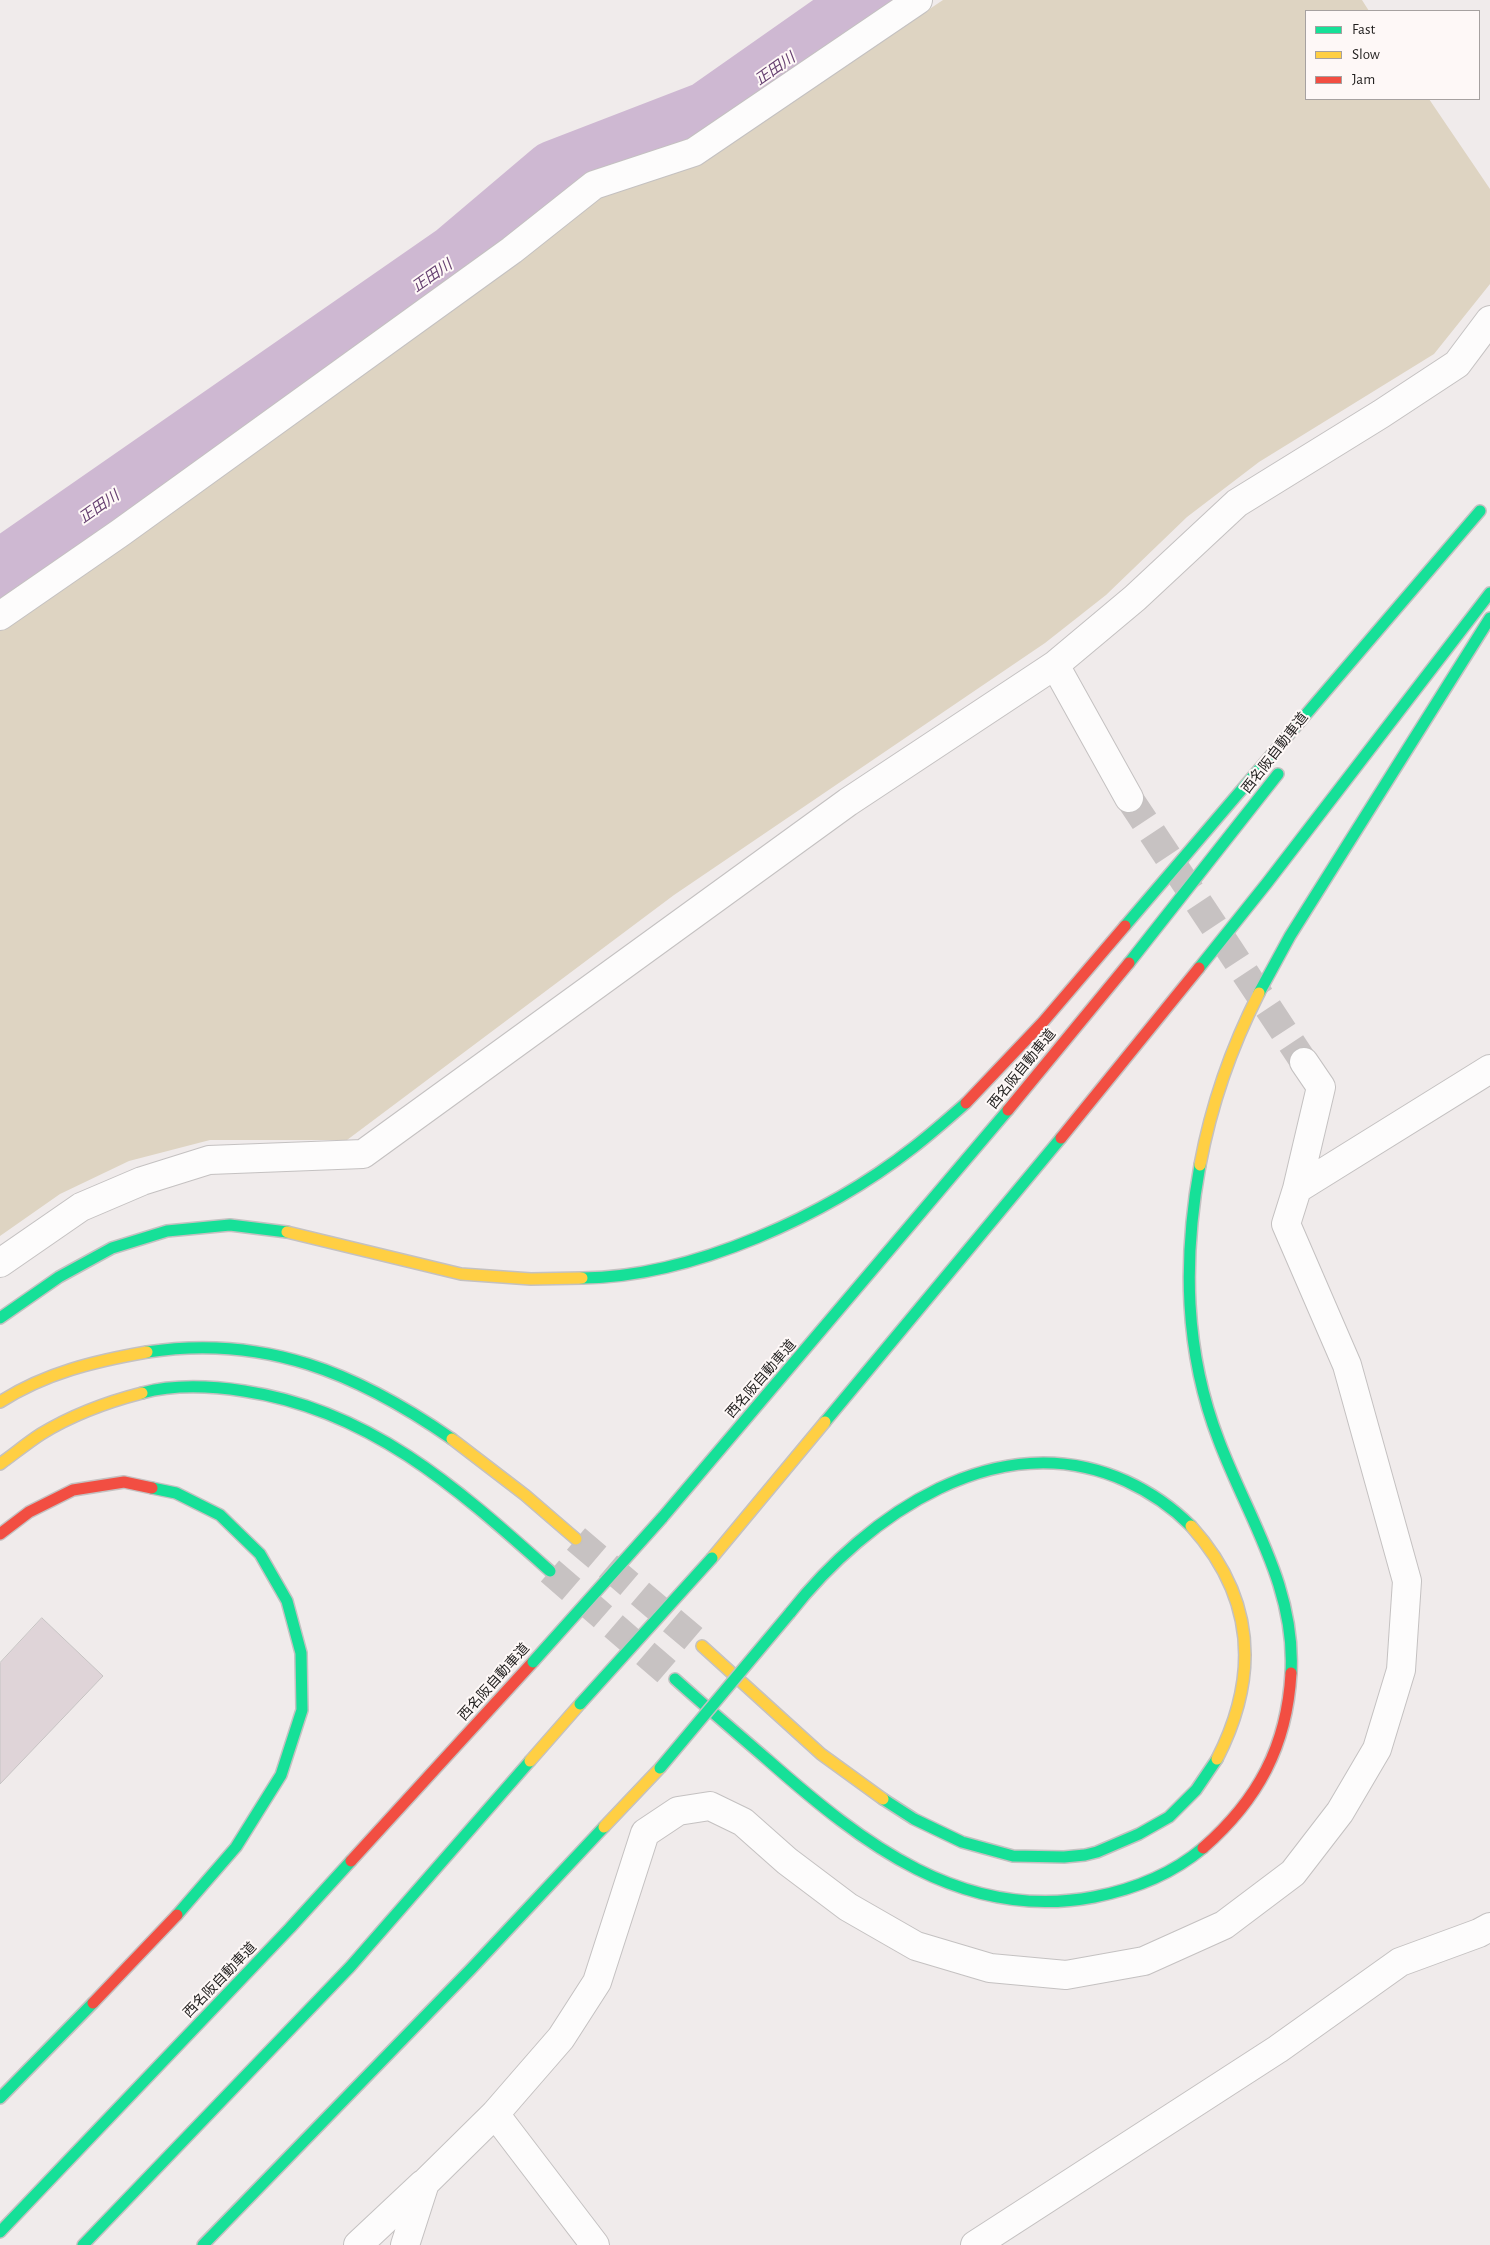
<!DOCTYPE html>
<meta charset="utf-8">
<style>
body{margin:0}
#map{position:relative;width:1490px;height:2245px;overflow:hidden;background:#f0ebeb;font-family:"Alegreya Sans",sans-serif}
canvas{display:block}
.legend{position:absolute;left:1305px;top:10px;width:175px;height:90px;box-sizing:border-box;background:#fef8f7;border:1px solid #a6a1a0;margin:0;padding:6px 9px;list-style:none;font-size:15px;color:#211f1e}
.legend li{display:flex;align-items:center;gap:10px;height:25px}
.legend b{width:25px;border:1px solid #a6a1a0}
</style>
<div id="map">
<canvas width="1490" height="2245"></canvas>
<ul class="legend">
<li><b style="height:6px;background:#16e098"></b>Fast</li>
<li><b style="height:6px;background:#ffcf43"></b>Slow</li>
<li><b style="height:6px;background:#f24e42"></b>Jam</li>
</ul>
</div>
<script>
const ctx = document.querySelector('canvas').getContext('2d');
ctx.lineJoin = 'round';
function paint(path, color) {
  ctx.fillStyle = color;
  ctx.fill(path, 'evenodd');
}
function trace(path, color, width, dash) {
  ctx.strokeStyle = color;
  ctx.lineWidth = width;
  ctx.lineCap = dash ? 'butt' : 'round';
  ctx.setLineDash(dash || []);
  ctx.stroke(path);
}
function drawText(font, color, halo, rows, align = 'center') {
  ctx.font = font + ' "Alegreya Sans","Noto Sans JP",sans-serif';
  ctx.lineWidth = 4;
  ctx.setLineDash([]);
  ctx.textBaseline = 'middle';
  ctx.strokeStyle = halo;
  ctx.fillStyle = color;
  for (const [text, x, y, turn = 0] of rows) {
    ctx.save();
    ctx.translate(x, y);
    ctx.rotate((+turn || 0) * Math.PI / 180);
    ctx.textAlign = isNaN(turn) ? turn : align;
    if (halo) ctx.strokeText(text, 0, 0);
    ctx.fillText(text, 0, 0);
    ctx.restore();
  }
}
const green = new Path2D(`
 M 943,0 L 1362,0 L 1369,11 L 1306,11 L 1306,99 L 1429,99 L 1490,189 L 1490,284 L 1434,354 L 1259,462 L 1187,517 L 1106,595 L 1045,643 L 674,895 L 347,1140 L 210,1140 L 129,1161 L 60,1194 L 0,1236 L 0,620 L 586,198 L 762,121 Z`);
const river = new Path2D(`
 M 0,576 L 458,258 L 556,175 L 709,116 L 874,0`);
const building = new Path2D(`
 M 42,1618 L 103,1676 L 0,1784 L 0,1663 Z`);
const streetTunnel = new Path2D(`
 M 1129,798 L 1304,1062`);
const highwayTunnel = new Path2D(`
 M 576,1539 L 702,1646
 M 550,1571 L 675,1679`);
const street = new Path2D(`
 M 0,616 L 120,533 L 512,250 L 594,185 L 694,152 L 918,0
 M 1055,665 L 1129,798
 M 1297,1189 L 1490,1069
 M 0,1263 L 81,1207 L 142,1181 L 209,1160 L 363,1154 L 848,802 L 1055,665 L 1135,598 L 1237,503 L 1381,414 L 1457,364 L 1490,320
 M 495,2114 L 595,2245
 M 358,2245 L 423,2184
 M 405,2245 L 425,2183 L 495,2114 L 561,2038 L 597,1982 L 645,1833 L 678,1811 L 710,1806 L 743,1822 L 787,1861 L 848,1907 L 916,1946 L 990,1968 L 1066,1975 L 1144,1961 L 1224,1925 L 1293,1873 L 1340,1812 L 1377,1749 L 1401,1670 L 1407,1581 L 1347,1365 L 1286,1224 L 1297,1189 L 1321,1087 L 1304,1062
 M 975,2245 L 1278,2049 L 1400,1962 L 1479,1933 L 1490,1927`);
const fast = new Path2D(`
 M 1125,926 L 1480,511
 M 1129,963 L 1278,774
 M 1199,968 L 1267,883 L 1490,593
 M 1259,993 L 1290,936 L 1490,618
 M 1200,1165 C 1183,1259 1184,1351 1219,1441 C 1248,1518 1296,1587 1291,1673
 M 582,1278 C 693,1277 827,1215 914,1147 C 932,1133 949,1118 966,1103
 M 0,1318 L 59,1277 L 112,1248 L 167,1231 L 230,1225 L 287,1232
 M 147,1352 C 264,1334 357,1373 452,1439
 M 142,1393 C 175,1384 211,1386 244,1391 C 371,1410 458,1489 550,1571
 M 825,1422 L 1061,1138
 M 152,1488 L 176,1493 L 220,1515 L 260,1554 L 287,1601 L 301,1653 L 302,1710 L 281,1775 L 236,1847 L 177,1915
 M 662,1518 L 1008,1110
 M 790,1613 C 867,1515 998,1423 1126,1481 C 1150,1492 1172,1507 1191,1526
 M 675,1679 C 706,1707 738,1734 769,1761 C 862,1843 962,1922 1094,1897 C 1135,1889 1171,1875 1203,1848
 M 883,1799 L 914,1819 L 962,1842 L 1013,1856 L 1064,1857 L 1085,1855 L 1097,1852 L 1139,1834 L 1169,1817 L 1196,1790 L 1217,1759
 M 0,2098 L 93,2003
 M 0,2232 L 290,1928 L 351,1861
 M 83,2245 L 350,1967 L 530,1761
 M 203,2245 L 471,1969 L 604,1827`);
const slow = new Path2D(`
 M 1200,1165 C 1211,1106 1232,1046 1259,993
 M 287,1232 L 461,1274 L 531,1279 L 582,1278
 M 0,1402 C 45,1373 95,1361 147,1352
 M 452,1439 L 525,1495 L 576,1539
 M 0,1464 C 14,1454 27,1443 41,1434 C 72,1415 107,1402 142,1393
 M 1191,1526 C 1255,1597 1260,1675 1217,1759
 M 712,1558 L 825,1422
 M 702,1646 L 821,1754 L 883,1799
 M 530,1761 L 580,1704
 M 604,1827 L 660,1768`);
const jam = new Path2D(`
 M 966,1103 L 1043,1022 L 1125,926
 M 1008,1110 L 1129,963
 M 1061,1138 L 1199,968
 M 0,1534 L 29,1512 L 73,1490 L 124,1482 L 152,1488
 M 1203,1848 C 1258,1800 1287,1746 1291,1673
 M 351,1861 L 533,1662
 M 93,2003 L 177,1915`);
const fastBridge = new Path2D(`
 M 533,1662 L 662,1518
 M 580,1704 L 712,1558
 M 660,1768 L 790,1613`);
const streetNames = [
 ["西名阪自動車道",1275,753,-52],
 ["西名阪自動車道",1022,1069,-51],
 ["西名阪自動車道",761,1379,-49],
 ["西名阪自動車道",494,1682,-48],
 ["西名阪自動車道",220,1980,-46]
];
const waterNames = [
 ["正田川",775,69,-35],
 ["正田川",432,276,-35],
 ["正田川",99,507,-35]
];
paint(green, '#ded4c2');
trace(river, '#ceb8d2', 70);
paint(building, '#dfd4d8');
trace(building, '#c6c3c3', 1);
trace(streetTunnel, '#c7c2c2', 28, [28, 14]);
trace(highwayTunnel, '#c7c2c2', 28, [28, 14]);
trace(street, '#c4c1c1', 30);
trace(fast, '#c4c1c1', 14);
trace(slow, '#c4c1c1', 14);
trace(jam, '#c4c1c1', 14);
trace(street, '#fdfcfc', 28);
trace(fast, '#16e098', 11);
trace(slow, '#ffcf43', 11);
trace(jam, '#f24e42', 11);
trace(fastBridge, '#c4c1c1', 14, []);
trace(fastBridge, '#16e098', 11);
drawText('14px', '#211f1e', '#fef8f7', streetNames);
drawText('italic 15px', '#653f70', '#fef8f7', waterNames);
</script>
